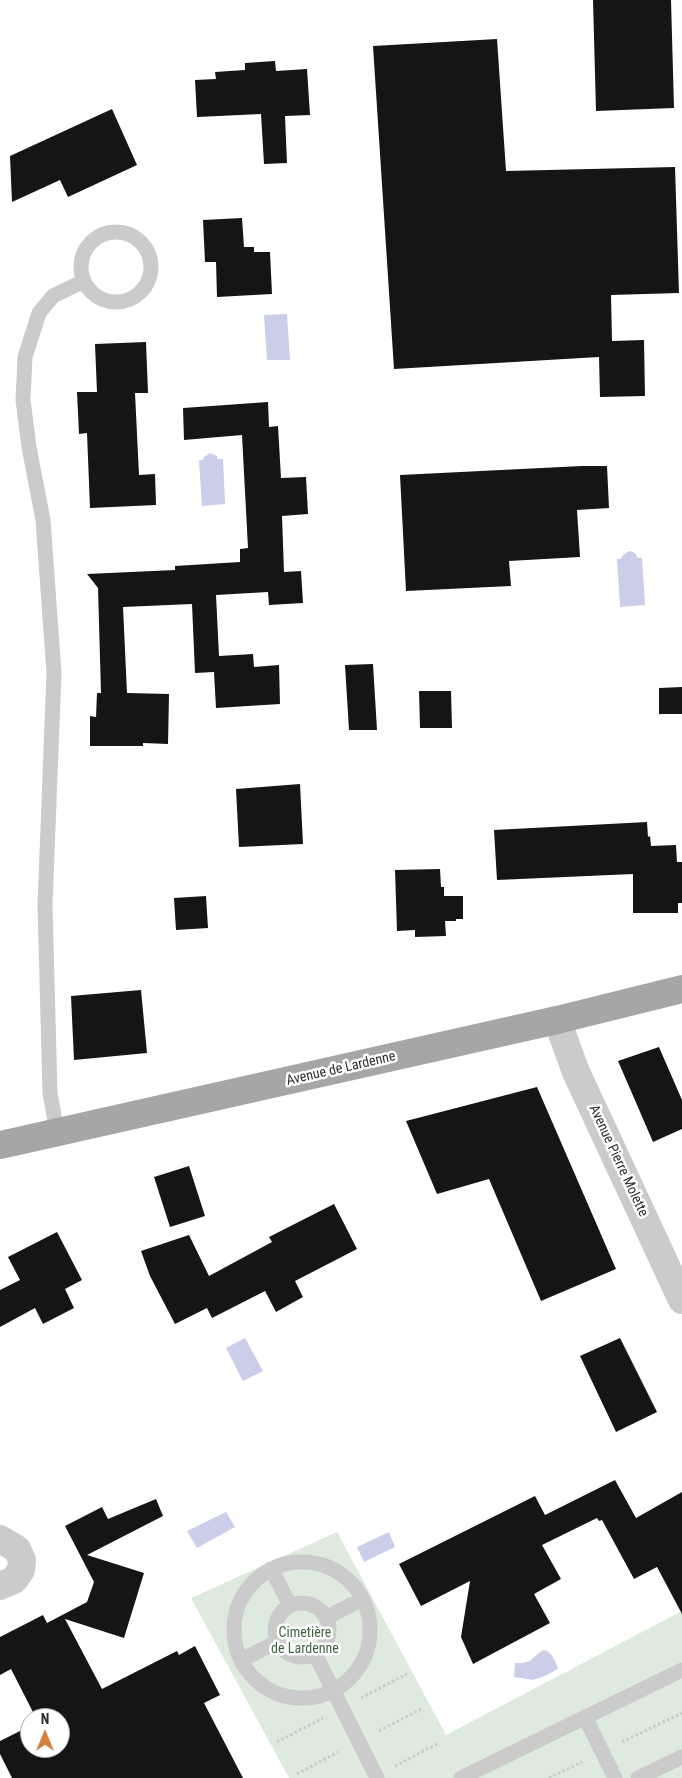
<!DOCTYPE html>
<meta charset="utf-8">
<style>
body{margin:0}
#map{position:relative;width:682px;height:1778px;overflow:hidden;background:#fff;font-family:"Roboto Condensed",sans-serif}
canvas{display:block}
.north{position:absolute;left:20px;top:1708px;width:50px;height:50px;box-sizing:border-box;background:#fff;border:1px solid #ababab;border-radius:50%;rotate:0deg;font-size:14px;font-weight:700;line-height:20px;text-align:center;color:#2e2e2e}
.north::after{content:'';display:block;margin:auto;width:18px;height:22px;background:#d67f3f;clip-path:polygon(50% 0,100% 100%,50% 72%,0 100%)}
</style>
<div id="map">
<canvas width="682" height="1778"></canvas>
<div class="north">N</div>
</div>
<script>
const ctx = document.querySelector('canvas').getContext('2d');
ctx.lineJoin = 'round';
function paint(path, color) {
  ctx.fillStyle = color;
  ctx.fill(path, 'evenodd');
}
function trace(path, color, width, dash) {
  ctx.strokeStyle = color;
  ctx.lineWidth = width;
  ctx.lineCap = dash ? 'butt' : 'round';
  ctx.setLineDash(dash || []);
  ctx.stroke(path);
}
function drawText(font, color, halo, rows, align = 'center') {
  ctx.font = font + ' "Roboto Condensed",sans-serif';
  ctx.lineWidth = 5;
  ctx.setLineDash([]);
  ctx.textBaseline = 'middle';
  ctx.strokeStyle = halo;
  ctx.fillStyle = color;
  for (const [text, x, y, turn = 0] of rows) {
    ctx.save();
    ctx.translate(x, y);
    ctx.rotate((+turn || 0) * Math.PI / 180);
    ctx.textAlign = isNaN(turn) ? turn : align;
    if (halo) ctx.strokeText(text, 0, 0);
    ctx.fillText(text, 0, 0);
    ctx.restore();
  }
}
const green = new Path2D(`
 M 337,1532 L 446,1735 L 682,1611 L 682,1778 L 289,1778 L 191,1598 Z`);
const water = new Path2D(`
 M 287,314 L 290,360 L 267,360 L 264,315 Z
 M 210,453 L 217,456 L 218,459 L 223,459 L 225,504 L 202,506 L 199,460 L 203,460 L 204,457 Z
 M 629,551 L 634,552 L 638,558 L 642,558 L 645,605 L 620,607 L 617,559 L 621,559 L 623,555 Z
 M 245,1338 L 263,1371 L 243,1381 L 226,1348 Z
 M 226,1512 L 235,1527 L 197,1548 L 187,1531 Z
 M 389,1532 L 395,1547 L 364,1562 L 357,1547 Z
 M 544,1650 C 552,1652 556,1662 558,1669 L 545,1676 L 533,1680 L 514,1677 L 515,1663 C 535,1664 531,1656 544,1650 Z`);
const building = new Path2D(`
 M 593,0 L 671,0 L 674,108 L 596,111 Z
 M 497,39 L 506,171 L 675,167 L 679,293 L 611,295 L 612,341 L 644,340 L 645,396 L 600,397 L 599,357 L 394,369 L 373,46 Z
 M 275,61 L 276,71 L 307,69 L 310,115 L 285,116 L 287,163 L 264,164 L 261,114 L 197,117 L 195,80 L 216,79 L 215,72 L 245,70 L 245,63 Z
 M 112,109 L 137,165 L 68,197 L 60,180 L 12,202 L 10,156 Z
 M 242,218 L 244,247 L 254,247 L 254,252 L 270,252 L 272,294 L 217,297 L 216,262 L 205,262 L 203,220 Z
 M 146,342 L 148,393 L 135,393 L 139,475 L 155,474 L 156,505 L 90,508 L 87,433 L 79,434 L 77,392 L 97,392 L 95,344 Z
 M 268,402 L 269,427 L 278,426 L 281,478 L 306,477 L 308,514 L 282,516 L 284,572 L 301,571 L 303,603 L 269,605 L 268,592 L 216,595 L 219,656 L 253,654 L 254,667 L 279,665 L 280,704 L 216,708 L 214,672 L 195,673 L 192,604 L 123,607 L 127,693 L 169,694 L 168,744 L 143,743 L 143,746 L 90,746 L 90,716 L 96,717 L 97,693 L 101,693 L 98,588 L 87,574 L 175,570 L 175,566 L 240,562 L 240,549 L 248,548 L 242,435 L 184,440 L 183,408 Z
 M 582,466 L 607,466 L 609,508 L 577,510 L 580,557 L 509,561 L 511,586 L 406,591 L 400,475 Z
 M 373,664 L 377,730 L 349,730 L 345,665 Z
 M 682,687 L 682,714 L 659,714 L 659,688 Z
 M 419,691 L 451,691 L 452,728 L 420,728 Z
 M 300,784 L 303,844 L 239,847 L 236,789 Z
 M 647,822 L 648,837 L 650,836 L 651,846 L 676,845 L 677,862 L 682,862 L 682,903 L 678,903 L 678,913 L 633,913 L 633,874 L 497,880 L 494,830 Z
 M 440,869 L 441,887 L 444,887 L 444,896 L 463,896 L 463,919 L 456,919 L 456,921 L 445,921 L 446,936 L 415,937 L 415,930 L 397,931 L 395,870 Z
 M 206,896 L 208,928 L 176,930 L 174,898 Z
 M 141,990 L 147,1053 L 74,1060 L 71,996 Z
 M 659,1047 L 682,1100 L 682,1129 L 653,1142 L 618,1061 Z
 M 537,1087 L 616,1269 L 541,1301 L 489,1179 L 437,1194 L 406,1121 Z
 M 189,1166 L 205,1216 L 170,1227 L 154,1177 Z
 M 334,1204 L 357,1249 L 295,1281 L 303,1297 L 276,1312 L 265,1291 L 212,1318 L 207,1308 L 175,1324 L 150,1276 L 141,1251 L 189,1235 L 209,1276 L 272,1242 L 269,1237 Z
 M 57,1232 L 82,1280 L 65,1289 L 74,1308 L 43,1324 L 35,1308 L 0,1327 L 0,1290 L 20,1280 L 8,1257 Z
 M 620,1338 L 657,1412 L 616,1432 L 580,1356 Z
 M 615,1480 L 636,1518 L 682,1492 L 682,1614 L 657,1567 L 634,1579 L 602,1520 L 599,1521 L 597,1518 L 542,1545 L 561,1579 L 534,1594 L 550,1623 L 473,1664 L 461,1637 L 470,1581 L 421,1606 L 399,1564 L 535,1496 L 545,1515 Z
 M 156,1499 L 163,1516 L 87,1555 L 144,1573 L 124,1638 L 65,1619 L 102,1689 L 177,1651 L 179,1655 L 195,1646 L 220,1695 L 204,1703 L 243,1778 L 12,1778 L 0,1754 L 0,1741 L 30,1726 L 30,1748 L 60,1748 L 60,1718 L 36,1718 L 11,1669 L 0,1675 L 0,1637 L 43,1615 L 47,1623 L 87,1602 L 94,1582 L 65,1526 L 102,1507 L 108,1519 Z`);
const path = new Path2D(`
 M 361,1698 L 407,1674
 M 379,1731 L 421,1709
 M 277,1742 L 323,1718
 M 622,1742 L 682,1713
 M 395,1766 L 439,1743
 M 297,1774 L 338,1752
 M 549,1778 L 582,1762`);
const lane = new Path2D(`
 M81 267a35 35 0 1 1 70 0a35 35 0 1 1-70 0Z
 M 57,1132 L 50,1093 L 45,905 L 54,673 L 43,520 L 29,447 L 23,400 L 25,357 L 39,313 L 53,296 L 84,281
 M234 1630a68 68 0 1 1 136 0a68 68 0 1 1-136 0Z
 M 271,1569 L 290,1605
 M275 1630a27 27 0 1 1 54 0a27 27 0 1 1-54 0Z
 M 327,1617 L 363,1599
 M 315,1654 L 377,1778
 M 241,1660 L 277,1642
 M 585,1717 L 615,1778
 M 461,1778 L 682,1670
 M 638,1778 L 682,1757`);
const street = new Path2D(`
 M 557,1020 L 576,1072 L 682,1300
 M 0,1539 L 17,1549 L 22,1560 L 21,1570 L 14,1580 L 0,1586`);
const primary = new Path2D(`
 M 0,1145 L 557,1020 L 682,989`);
const streetNames = [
 ["Avenue de Lardenne",341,1069,-13],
 ["Avenue Pierre Molette",618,1161,65]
];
const parkNames = [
 ["Cimetière",305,1633],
 ["de Lardenne",305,1649]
];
paint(green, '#deeadd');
paint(water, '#cbcee9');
paint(building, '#151515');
trace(path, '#cbcbcb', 3, [2.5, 2.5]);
trace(lane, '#cbcbcb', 15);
trace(street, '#cbcbcb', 28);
trace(primary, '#a6a6a6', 28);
drawText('14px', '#2e2e2e', '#fff', streetNames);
drawText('14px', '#3f6640', '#fff', parkNames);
</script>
